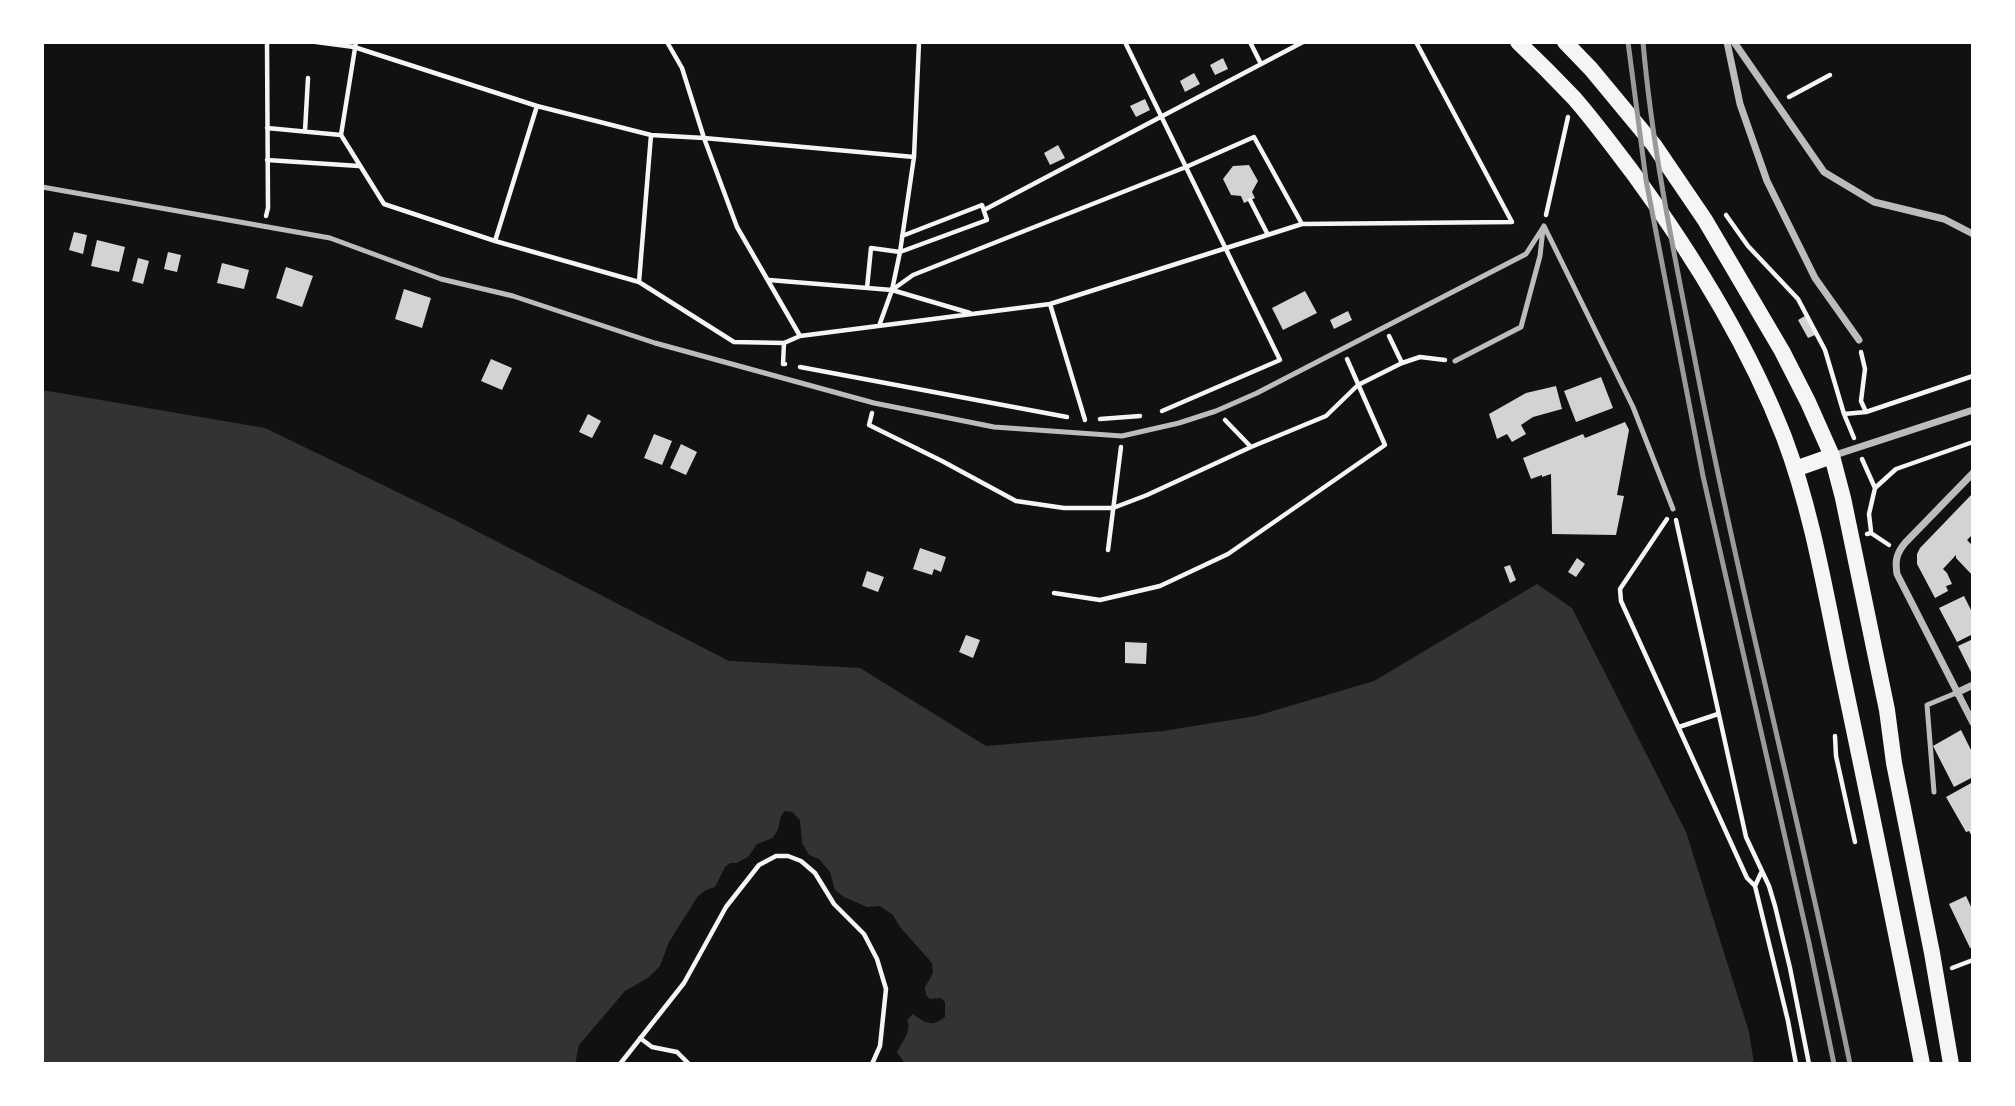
<!DOCTYPE html>
<style>
body{margin:0}
#map{position:relative;width:2015px;height:1106px;overflow:hidden;background:#111;font-family:"Times New Roman",serif}
canvas{display:block}
.frame{position:absolute;inset:0;border:44px solid #fff;pointer-events:none}
</style>
<div id="map">
<canvas width="2015" height="1106"></canvas>
<div class="frame"></div>
</div>
<script>
const ctx = document.querySelector('canvas').getContext('2d');
ctx.lineJoin = 'round';
function paint(path, color) {
  ctx.fillStyle = color;
  ctx.fill(path, 'evenodd');
}
function trace(path, color, width, dash) {
  ctx.strokeStyle = color;
  ctx.lineWidth = width;
  ctx.lineCap = dash ? 'butt' : 'round';
  ctx.setLineDash(dash || []);
  ctx.stroke(path);
}
const water = new Path2D(`
 M 42,390 L 265,428 L 453,519 L 729,661 L 860,668 L 986,746 L 1163,731 L 1256,716 L 1374,681 L 1537,584 L 1572,608 L 1686,832 L 1749,1032 L 1754,1064 L 903,1064 L 903,1060 L 897,1053 C 902,1040 912,1033 907,1020 L 913,1014 C 926,1023 931,1028 945,1017 L 945,1002 L 941,998 L 930,999 L 926,995 L 925,987 L 933,973 L 932,963 L 900,927 L 893,915 L 880,906 L 867,907 L 844,897 L 835,890 L 830,872 L 819,859 L 809,855 L 802,843 L 800,820 L 792,812 L 785,811 L 781,816 L 778,829 L 773,838 L 757,844 L 748,857 L 736,863 L 730,863 L 725,867 L 715,887 L 706,890 L 698,896 L 669,942 L 660,966 L 648,978 L 625,991 L 579,1045 L 575,1064 L 42,1064 Z`);
const building = new Path2D(`
 M 1223,58 L 1228,69 L 1215,75 L 1210,65 Z
 M 1194,73 L 1200,84 L 1185,92 L 1180,81 Z
 M 1145,99 L 1150,110 L 1136,117 L 1130,106 Z
 M 1058,145 L 1065,158 L 1050,165 L 1044,153 Z
 M 1249,165 L 1258,181 L 1252,192 L 1255,198 L 1244,203 L 1241,196 L 1231,195 L 1223,179 L 1233,166 Z
 M 74,232 L 87,235 L 83,254 L 69,250 Z
 M 97,240 L 125,247 L 119,272 L 91,266 Z
 M 168,252 L 181,255 L 177,272 L 164,269 Z
 M 138,258 L 149,261 L 143,284 L 132,281 Z
 M 222,263 L 249,270 L 244,289 L 217,283 Z
 M 286,267 L 313,276 L 302,307 L 276,298 Z
 M 404,289 L 431,298 L 422,328 L 395,319 Z
 M 1305,291 L 1317,313 L 1283,330 L 1272,308 Z
 M 1348,311 L 1352,320 L 1334,329 L 1330,320 Z
 M 1805,316 L 1815,335 L 1808,338 L 1798,320 Z
 M 491,359 L 512,368 L 502,390 L 481,381 Z
 M 1601,377 L 1613,408 L 1576,422 L 1564,391 Z
 M 1556,386 L 1562,409 L 1533,417 L 1521,425 L 1526,434 L 1512,442 L 1507,434 L 1497,439 L 1489,414 L 1526,393 Z
 M 588,414 L 601,421 L 592,438 L 579,432 Z
 M 1625,422 L 1629,430 L 1617,495 L 1624,496 L 1616,535 L 1552,534 L 1551,474 L 1542,477 L 1542,475 L 1531,479 L 1523,458 L 1583,434 L 1585,438 Z
 M 654,434 L 672,441 L 662,465 L 644,458 Z
 M 681,444 L 697,452 L 686,475 L 670,468 Z
 M 1973,493 L 1973,534 L 1967,540 L 1973,546 L 1973,576 L 1956,558 L 1956,555 L 1943,569 L 1947,573 L 1952,584 L 1946,586 L 1948,591 L 1935,598 L 1917,564 L 1917,554 L 1920,548 Z
 M 920,548 L 946,557 L 941,572 L 934,569 L 932,575 L 913,569 Z
 M 1577,558 L 1585,564 L 1576,577 L 1568,572 Z
 M 1510,565 L 1516,580 L 1510,583 L 1504,567 Z
 M 867,571 L 884,577 L 878,592 L 862,586 Z
 M 1964,596 L 1971,610 L 1973,609 L 1973,634 L 1957,642 L 1939,608 Z
 M 966,635 L 980,640 L 973,658 L 959,652 Z
 M 1973,639 L 1973,676 L 1958,646 Z
 M 1125,642 L 1147,643 L 1146,664 L 1125,663 Z
 M 1961,730 L 1973,754 L 1973,777 L 1954,787 L 1933,746 Z
 M 1973,782 L 1973,838 L 1969,831 L 1966,832 L 1946,797 Z
 M 1966,896 L 1973,911 L 1973,947 L 1970,948 L 1949,904 Z`);
const path = new Path2D(`
 M 316,42 L 354,47 L 537,106
 M 356,42 L 341,135 L 384,204 L 495,241
 M 667,42 L 682,68 L 704,138 L 737,227 L 800,336 L 1050,304 L 1302,224 L 1512,222 L 1416,42
 M 1125,42 L 1280,360 L 1162,411
 M 1250,42 L 1261,64
 M 1789,97 L 1830,75
 M 267,128 L 341,135
 M 305,131 L 308,78
 M 651,135 L 639,282 L 734,342 L 784,343 L 800,336
 M 267,160 L 359,166
 M 1250,200 L 1268,235
 M 984,210 L 1303,42
 M 1546,215 L 1568,117
 M 1726,215 L 1748,246 L 1798,299 L 1825,350 L 1844,414 L 1854,438
 M 266,216 L 268,208 L 267,42
 M 769,280 L 892,290 L 970,313
 M 639,282 L 495,241 L 537,106 L 651,135 L 704,138 L 914,157
 M 867,288 L 871,248 L 900,252 L 987,220 L 982,205 L 902,236
 M 892,290 L 913,275 L 1186,167 L 1254,137 L 1302,224
 M 1050,304 L 1085,420
 M 879,326 L 892,290 L 900,252 L 914,157 L 919,42
 M 784,343 L 783,364 L 785,364
 M 1402,363 L 1420,357 L 1445,360
 M 800,367 L 1067,417
 M 1866,412 L 1973,376
 M 872,413 L 869,425 L 942,461 L 1016,501 L 1064,508 L 1113,508 L 1147,495 L 1251,447 L 1326,416 L 1358,385 L 1402,363 L 1389,336
 M 1844,414 L 1866,412 L 1861,401 L 1865,369 L 1861,352
 M 1100,419 L 1140,416
 M 1225,420 L 1251,447
 M 1862,459 L 1875,488 L 1869,514 L 1871,531
 M 1875,488 L 1896,469 L 1973,442
 M 1667,519 L 1620,589 L 1621,601 L 1747,878 L 1755,886
 M 1676,520 L 1746,837 L 1769,886 L 1775,906 L 1790,968 L 1809,1064
 M 1867,534 L 1871,533 L 1889,545
 M 1108,550 L 1121,447
 M 1054,593 L 1100,600 L 1160,586 L 1228,554 L 1385,445 L 1347,359
 M 1679,727 L 1718,714
 M 1835,736 L 1836,756 L 1855,842
 M 1761,873 L 1755,886 L 1788,1021 L 1796,1064
 M 1952,968 L 1973,960
 M 640,1038 L 652,1047 L 677,1052 L 689,1064
 M 620,1064 L 684,983 L 726,907 L 759,865 L 776,856 L 788,856 L 801,861 L 815,873 L 834,904 L 864,934 L 877,959 L 886,989 L 880,1046 L 872,1064`);
const service = new Path2D(`
 M 42,187 L 330,238 L 441,279 L 513,296 L 655,343 L 874,403 L 994,427 L 1122,436 L 1179,423 L 1216,411 L 1257,393 L 1526,254 L 1544,226
 M 1544,226 L 1633,407 L 1673,509
 M 1455,361 L 1521,327 L 1540,256 L 1543,229
 M 1934,792 L 1927,705 L 1956,693`);
const minor = new Path2D(`
 M 1727,42 L 1740,104 L 1767,181 L 1815,278 L 1859,340
 M 1734,42 L 1824,172 L 1874,202 L 1944,219 L 1973,234
 M 1832,456 L 1973,410
 M 1973,473 L 1905,543 C 1896,554 1895,561 1897,574 L 1973,723
 M 1956,693 L 1973,685`);
const primary = new Path2D(`
 M 1518,42 C 1537,60 1556,79 1574,98 C 1595,122 1614,148 1633,173 C 1693,255 1747,342 1784,437 C 1813,514 1826,597 1843,677 C 1870,806 1897,935 1922,1064
 M 1565,42 L 1591,69 L 1654,145 L 1705,220 L 1782,351 L 1808,402 L 1832,456 L 1843,498 L 1887,710 L 1894,763 L 1932,953 L 1951,1064
 M 1795,469 L 1832,456`);
const rail = new Path2D(`
 M 1628,42 L 1646,180 L 1703,476 L 1809,943 L 1834,1064
 M 1643,42 C 1652,146 1673,249 1693,350 C 1739,590 1801,825 1850,1064`);
paint(water, '#333');
paint(building, '#d3d3d3');
trace(path, '#f5f5f5', 4.5);
trace(service, '#bcbcbc', 5);
trace(minor, '#bcbcbc', 7);
trace(primary, '#f5f5f5', 16);
trace(rail, '#9a9a9a', 5);
</script>
